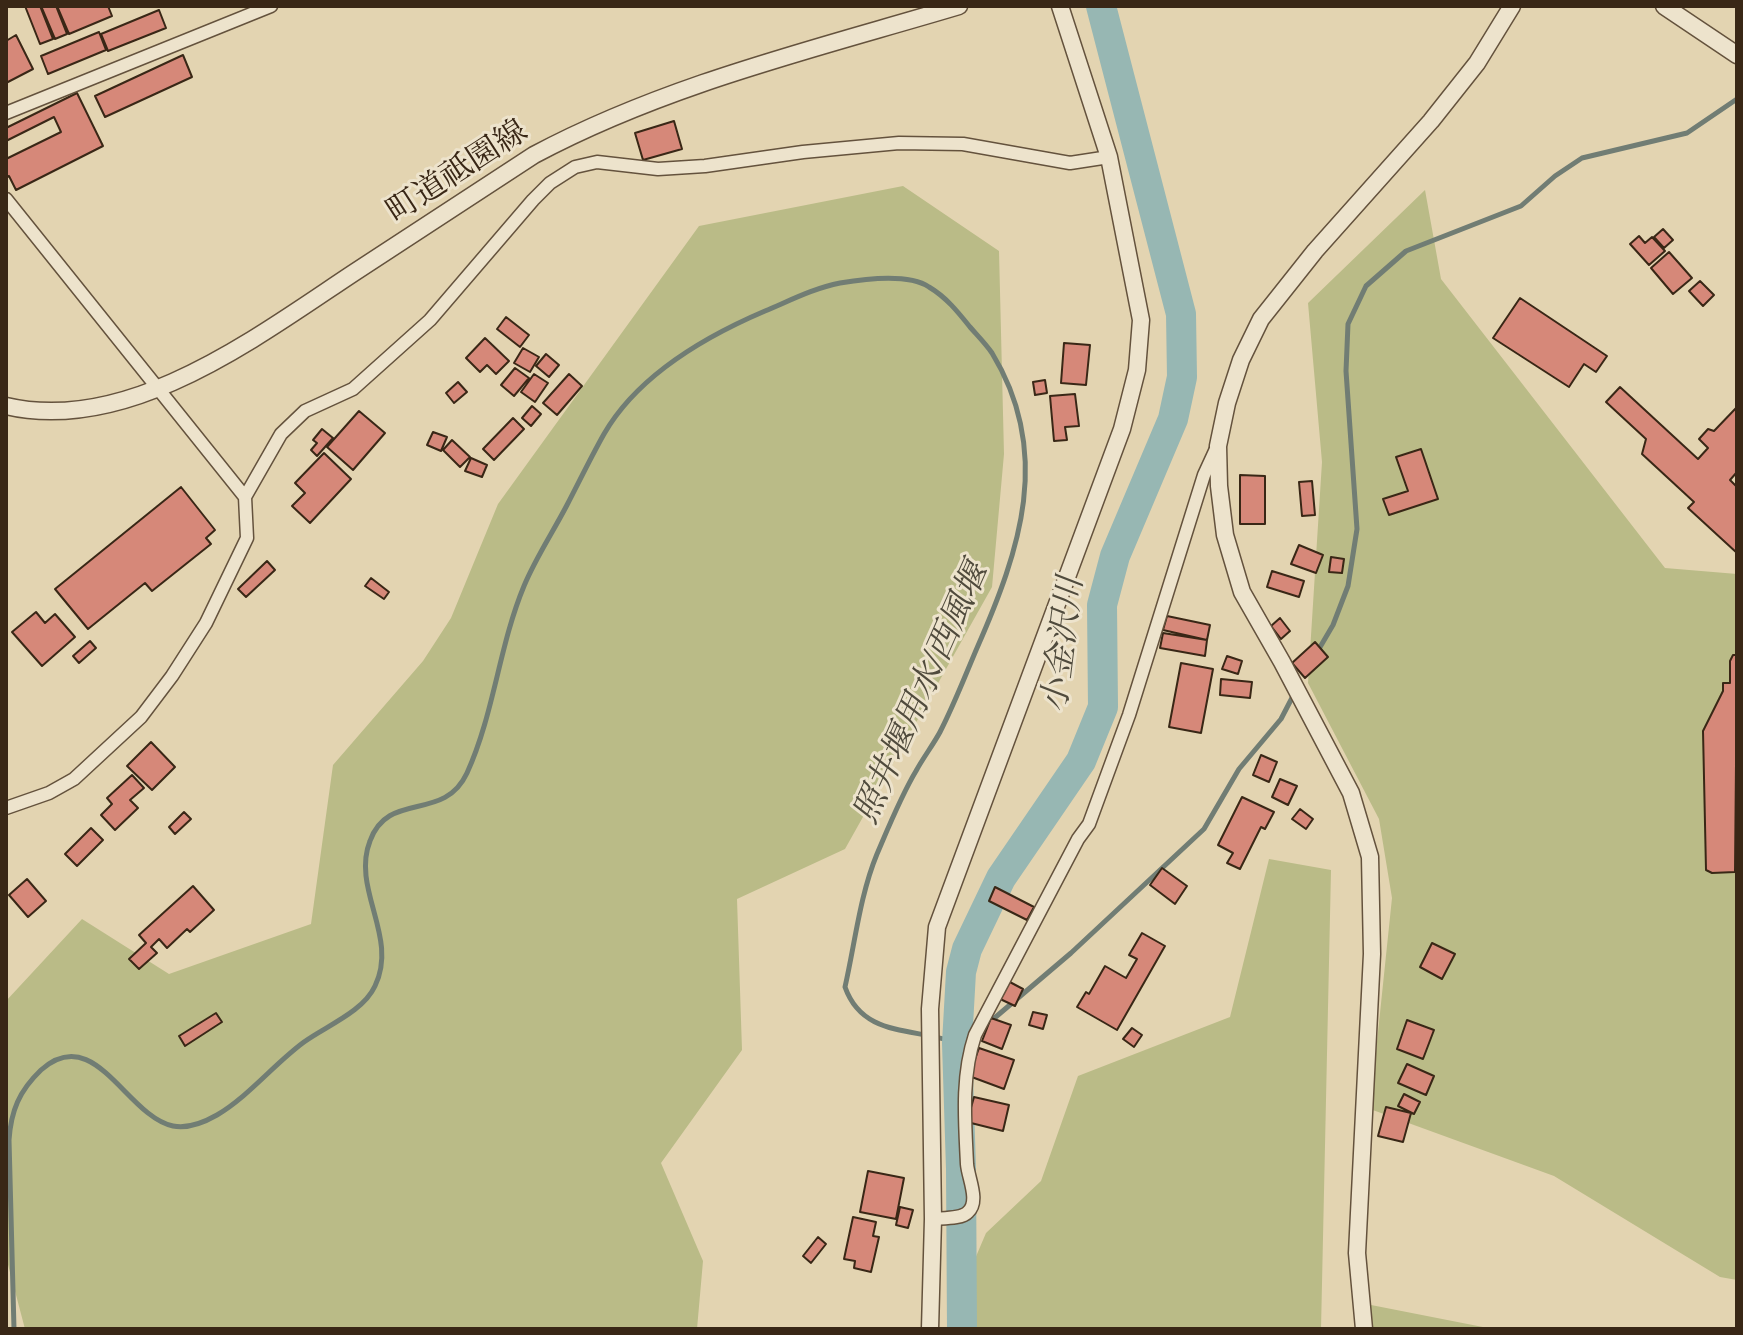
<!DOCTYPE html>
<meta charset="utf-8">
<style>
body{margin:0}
#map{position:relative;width:1743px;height:1335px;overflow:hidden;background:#e3d4b1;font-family:"Libre Bodoni",serif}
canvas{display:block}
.frame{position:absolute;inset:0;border:8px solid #392716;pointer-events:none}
</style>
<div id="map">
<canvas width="1743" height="1335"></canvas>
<div class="frame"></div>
</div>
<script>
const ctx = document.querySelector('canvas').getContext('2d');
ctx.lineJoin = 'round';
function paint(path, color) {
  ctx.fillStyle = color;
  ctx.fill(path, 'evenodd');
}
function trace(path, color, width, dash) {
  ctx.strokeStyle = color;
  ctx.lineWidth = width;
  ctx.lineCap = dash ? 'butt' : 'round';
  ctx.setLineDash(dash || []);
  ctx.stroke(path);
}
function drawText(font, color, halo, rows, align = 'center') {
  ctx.font = font + ' "Libre Bodoni","Noto Serif JP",serif';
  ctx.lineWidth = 6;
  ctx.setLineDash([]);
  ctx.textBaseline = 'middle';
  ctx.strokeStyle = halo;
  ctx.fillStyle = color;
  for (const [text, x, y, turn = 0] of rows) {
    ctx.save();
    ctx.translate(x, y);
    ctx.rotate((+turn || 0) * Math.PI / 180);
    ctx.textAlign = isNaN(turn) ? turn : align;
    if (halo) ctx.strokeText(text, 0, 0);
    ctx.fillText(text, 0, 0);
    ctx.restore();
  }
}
const green = new Path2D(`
 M 903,186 L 999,251 L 1004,454 L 992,587 L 845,849 L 737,899 L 742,1050 L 661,1163 L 703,1261 L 697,1329 L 25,1329 L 6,1257 L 6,1001 L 82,919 L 169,974 L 311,924 L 333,765 L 423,661 L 451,618 L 498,504 L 699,226 Z
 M 1425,190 L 1441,279 L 1665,568 L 1737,574 L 1737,1280 L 1720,1277 L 1554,1176 L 1370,1109 L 1392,898 L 1379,819 L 1308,683 L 1322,462 L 1308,303 Z
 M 1269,859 L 1331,870 L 1321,1329 L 948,1329 L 949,1320 L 986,1233 L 1041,1181 L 1078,1076 L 1230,1017 Z
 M 1366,1304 L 1493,1329 L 1366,1329 Z`);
const stream = new Path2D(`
 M 1316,654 L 1333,625 L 1348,586 L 1357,529 L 1346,371 L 1348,324 L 1366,286 L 1406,251 L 1521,206 L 1555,176 L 1582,158 L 1687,133 L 1737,99
 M 991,1021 L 1071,953 L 1204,829 L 1239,769 L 1281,719 L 1294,694
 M 14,1329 L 9,1140 C 11,1111 19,1091 41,1070 C 95,1022 126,1116 173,1126 C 188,1129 203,1123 217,1115 C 249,1096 274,1064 304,1042 C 326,1026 363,1012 375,986 C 399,937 351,889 370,841 C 388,790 444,823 467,773 C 494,714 499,646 524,586 C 535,559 553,532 567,505 C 579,482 591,457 604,434 C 638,375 704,337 765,311 C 789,301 814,288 840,283 C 864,279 908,273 929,287 C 946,297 958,312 970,327 C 977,335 986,344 992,353 C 1053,453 1020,550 977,648 C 965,676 954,705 940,732 C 933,745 923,758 916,771 C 901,796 889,826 877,854 C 860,895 855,943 845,987 C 863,1038 914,1027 957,1043 L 975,1030`);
const river = new Path2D(`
 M 962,1329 L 961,1169 L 957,1043 L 961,972 L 967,949 L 1001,878 L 1081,761 L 1103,707 L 1102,605 L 1115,556 L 1173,419 L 1182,377 L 1181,314 L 1101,6`);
const building = new Path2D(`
 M 25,6 L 40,6 L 53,39 L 40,44 Z
 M 41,6 L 56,6 L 67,34 L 55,39 Z
 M 57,6 L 108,6 L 112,16 L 69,34 Z
 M 159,10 L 166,28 L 108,51 L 101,34 Z
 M 99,32 L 106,50 L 48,74 L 41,56 Z
 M 16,35 L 33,69 L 6,83 L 6,41 Z
 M 183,55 L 192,77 L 105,117 L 95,96 Z
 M 77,93 L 103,146 L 16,190 L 9,176 L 6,177 L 6,159 L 61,132 L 54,117 L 6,141 L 6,128 Z
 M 674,121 L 682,149 L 643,160 L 635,133 Z
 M 1663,229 L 1673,240 L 1664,248 L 1654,237 Z
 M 1639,236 L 1645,243 L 1652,237 L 1665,251 L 1649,265 L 1630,244 Z
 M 1669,252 L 1692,278 L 1673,294 L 1651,268 Z
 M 1700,281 L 1714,295 L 1703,306 L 1689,291 Z
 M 1520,298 L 1607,356 L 1596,372 L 1584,364 L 1569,387 L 1493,338 Z
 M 506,317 L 529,335 L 520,347 L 497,329 Z
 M 485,338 L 509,361 L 496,374 L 487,365 L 480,372 L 466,358 Z
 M 1064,343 L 1090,345 L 1086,385 L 1061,383 Z
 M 523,348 L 539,357 L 530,372 L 514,363 Z
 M 546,354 L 559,365 L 549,377 L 536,366 Z
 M 515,368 L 529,378 L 514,396 L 501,385 Z
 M 534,374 L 548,383 L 535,402 L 521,392 Z
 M 569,374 L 582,386 L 557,415 L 543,403 Z
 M 1045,380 L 1047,393 L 1035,395 L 1033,382 Z
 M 458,382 L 467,392 L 454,403 L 446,393 Z
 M 1620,387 L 1698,459 L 1708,448 L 1699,439 L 1708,429 L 1714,431 L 1737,407 L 1737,472 L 1730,480 L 1737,487 L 1737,553 L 1688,508 L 1694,502 L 1642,454 L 1646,439 L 1606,402 Z
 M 1075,394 L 1079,426 L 1065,427 L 1067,440 L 1054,441 L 1050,396 Z
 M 532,406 L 541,414 L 531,426 L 522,418 Z
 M 359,411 L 385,433 L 353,470 L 327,447 Z
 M 513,418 L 524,429 L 494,460 L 483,449 Z
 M 322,429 L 333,438 L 317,456 L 311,450 L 317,443 L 313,440 Z
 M 433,432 L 447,437 L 441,451 L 427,445 Z
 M 452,440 L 470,457 L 460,467 L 443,450 Z
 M 1421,449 L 1438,499 L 1389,515 L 1383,499 L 1408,491 L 1396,457 Z
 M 324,453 L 351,479 L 310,523 L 292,506 L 305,493 L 295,483 Z
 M 471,458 L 487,465 L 482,477 L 465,471 Z
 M 1240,475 L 1265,476 L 1265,524 L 1240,524 Z
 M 1312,481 L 1315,515 L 1302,516 L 1299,482 Z
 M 181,487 L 215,530 L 206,538 L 211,544 L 152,591 L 145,583 L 88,629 L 55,589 Z
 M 1299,545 L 1323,555 L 1316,573 L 1291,564 Z
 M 1331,557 L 1344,559 L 1342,573 L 1329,572 Z
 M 267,561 L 275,570 L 246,597 L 238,589 Z
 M 1272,571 L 1304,581 L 1299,597 L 1267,587 Z
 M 371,578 L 389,592 L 384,599 L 365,586 Z
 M 36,612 L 45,623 L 55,614 L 75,637 L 42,666 L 12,632 Z
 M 1167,616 L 1210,625 L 1207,640 L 1163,630 Z
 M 1280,618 L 1290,631 L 1281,639 L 1271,626 Z
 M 1163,633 L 1207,640 L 1205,656 L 1160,648 Z
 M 90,641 L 96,648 L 79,663 L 73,656 Z
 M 1315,642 L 1328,657 L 1305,678 L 1292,663 Z
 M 1733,655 L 1737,655 L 1735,872 L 1712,873 L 1706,870 L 1703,731 L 1723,691 L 1723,683 L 1730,683 L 1730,661 Z
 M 1227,656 L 1242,661 L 1238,674 L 1222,669 Z
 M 1181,663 L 1213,669 L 1201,733 L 1169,727 Z
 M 1221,679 L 1252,682 L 1250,698 L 1220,695 Z
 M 151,742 L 175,767 L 152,790 L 127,766 Z
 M 1261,755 L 1277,762 L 1269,782 L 1253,775 Z
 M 132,775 L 144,788 L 130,800 L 138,808 L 115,830 L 101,815 L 112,804 L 107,798 Z
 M 1280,779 L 1297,786 L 1288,805 L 1272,797 Z
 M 1242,797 L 1274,812 L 1265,829 L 1261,827 L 1240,869 L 1227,863 L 1233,853 L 1218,845 Z
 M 1300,809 L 1313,819 L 1306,829 L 1292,819 Z
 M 184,812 L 191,819 L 175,834 L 169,827 Z
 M 91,828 L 103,840 L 77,866 L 65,854 Z
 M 1162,868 L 1187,886 L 1175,904 L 1150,885 Z
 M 27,879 L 46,901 L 28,917 L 9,895 Z
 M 193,886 L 214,910 L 190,932 L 187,929 L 167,948 L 159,939 L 151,947 L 157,953 L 139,969 L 129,959 L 146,943 L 139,935 Z
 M 995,887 L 1034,907 L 1027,920 L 989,901 Z
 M 1142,933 L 1165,946 L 1117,1030 L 1077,1007 L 1086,992 L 1089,994 L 1105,966 L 1126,978 L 1137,959 L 1129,955 Z
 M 1432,943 L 1455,954 L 1442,979 L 1420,967 Z
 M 1006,980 L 1023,989 L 1015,1006 L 998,998 Z
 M 1033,1012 L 1047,1015 L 1043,1029 L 1029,1025 Z
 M 216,1013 L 222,1022 L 185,1046 L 179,1036 Z
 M 991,1018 L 1011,1025 L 1002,1049 L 982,1041 Z
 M 1407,1020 L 1434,1030 L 1423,1059 L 1397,1049 Z
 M 1132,1028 L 1142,1035 L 1134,1047 L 1123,1039 Z
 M 979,1048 L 1014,1060 L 1004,1089 L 969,1076 Z
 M 1407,1064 L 1434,1076 L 1426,1095 L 1398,1083 Z
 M 1404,1094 L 1420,1102 L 1414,1114 L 1398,1106 Z
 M 974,1097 L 1009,1105 L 1003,1131 L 967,1122 Z
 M 1386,1107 L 1411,1113 L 1403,1142 L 1378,1136 Z
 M 868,1171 L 904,1178 L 896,1219 L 860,1212 Z
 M 900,1207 L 913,1210 L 908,1228 L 896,1225 Z
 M 853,1217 L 876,1222 L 873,1236 L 879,1237 L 871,1272 L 854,1268 L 855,1261 L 844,1259 Z
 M 818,1237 L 826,1244 L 811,1263 L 803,1256 Z`);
const minor = new Path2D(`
 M 6,113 L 271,6
 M 6,199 L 245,497
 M 6,808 L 49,793 L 74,779 L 141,717 L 172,676 L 206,623 L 247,538 L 245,497 L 281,434 L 305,411 L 353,389 L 430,320 L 533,200 L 550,183 L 575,167 L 597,162 L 658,169 L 705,166 L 803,152 L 899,143 L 963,144 L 1070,163 L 1109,157
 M 933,1219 C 942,1218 962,1219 968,1212 C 980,1201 968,1178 967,1164 C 965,1121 961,1077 975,1035 L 1078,839 L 1089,824 L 1129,715 L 1204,475 L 1216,449`);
const tertiary = new Path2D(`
 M 1664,6 L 1737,55
 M 6,406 C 129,435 258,336 355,272 C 415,233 475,194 534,155 C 667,84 815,49 959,6
 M 930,1329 L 933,1219 L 930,1009 L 937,927 L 1122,429 L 1137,370 L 1141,320 L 1109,157 L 1060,6
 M 1364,1329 L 1357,1253 L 1372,954 L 1370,857 L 1351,793 L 1282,662 L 1242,592 L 1225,535 L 1219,486 L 1218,446 L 1227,403 L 1241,360 L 1261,319 L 1315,251 L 1431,121 L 1477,63 L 1512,6`);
const streetNames = [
 ["町道祗園線",458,173,-33]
];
const waterNames = [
 ["小金沢川",1065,645,-83],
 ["照井堰用水/西風堰",923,694,-66]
];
paint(green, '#babb87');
trace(stream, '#717d74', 5);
trace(river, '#97b7b3', 30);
paint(building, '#d68879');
trace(building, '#392716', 2);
trace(minor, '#64523d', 15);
trace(tertiary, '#64523d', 19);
trace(minor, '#ede3cc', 12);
trace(tertiary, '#ede3cc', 16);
drawText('32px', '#392716', '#ede3cc', streetNames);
drawText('italic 34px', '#504b3d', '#ede3cc', waterNames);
</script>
